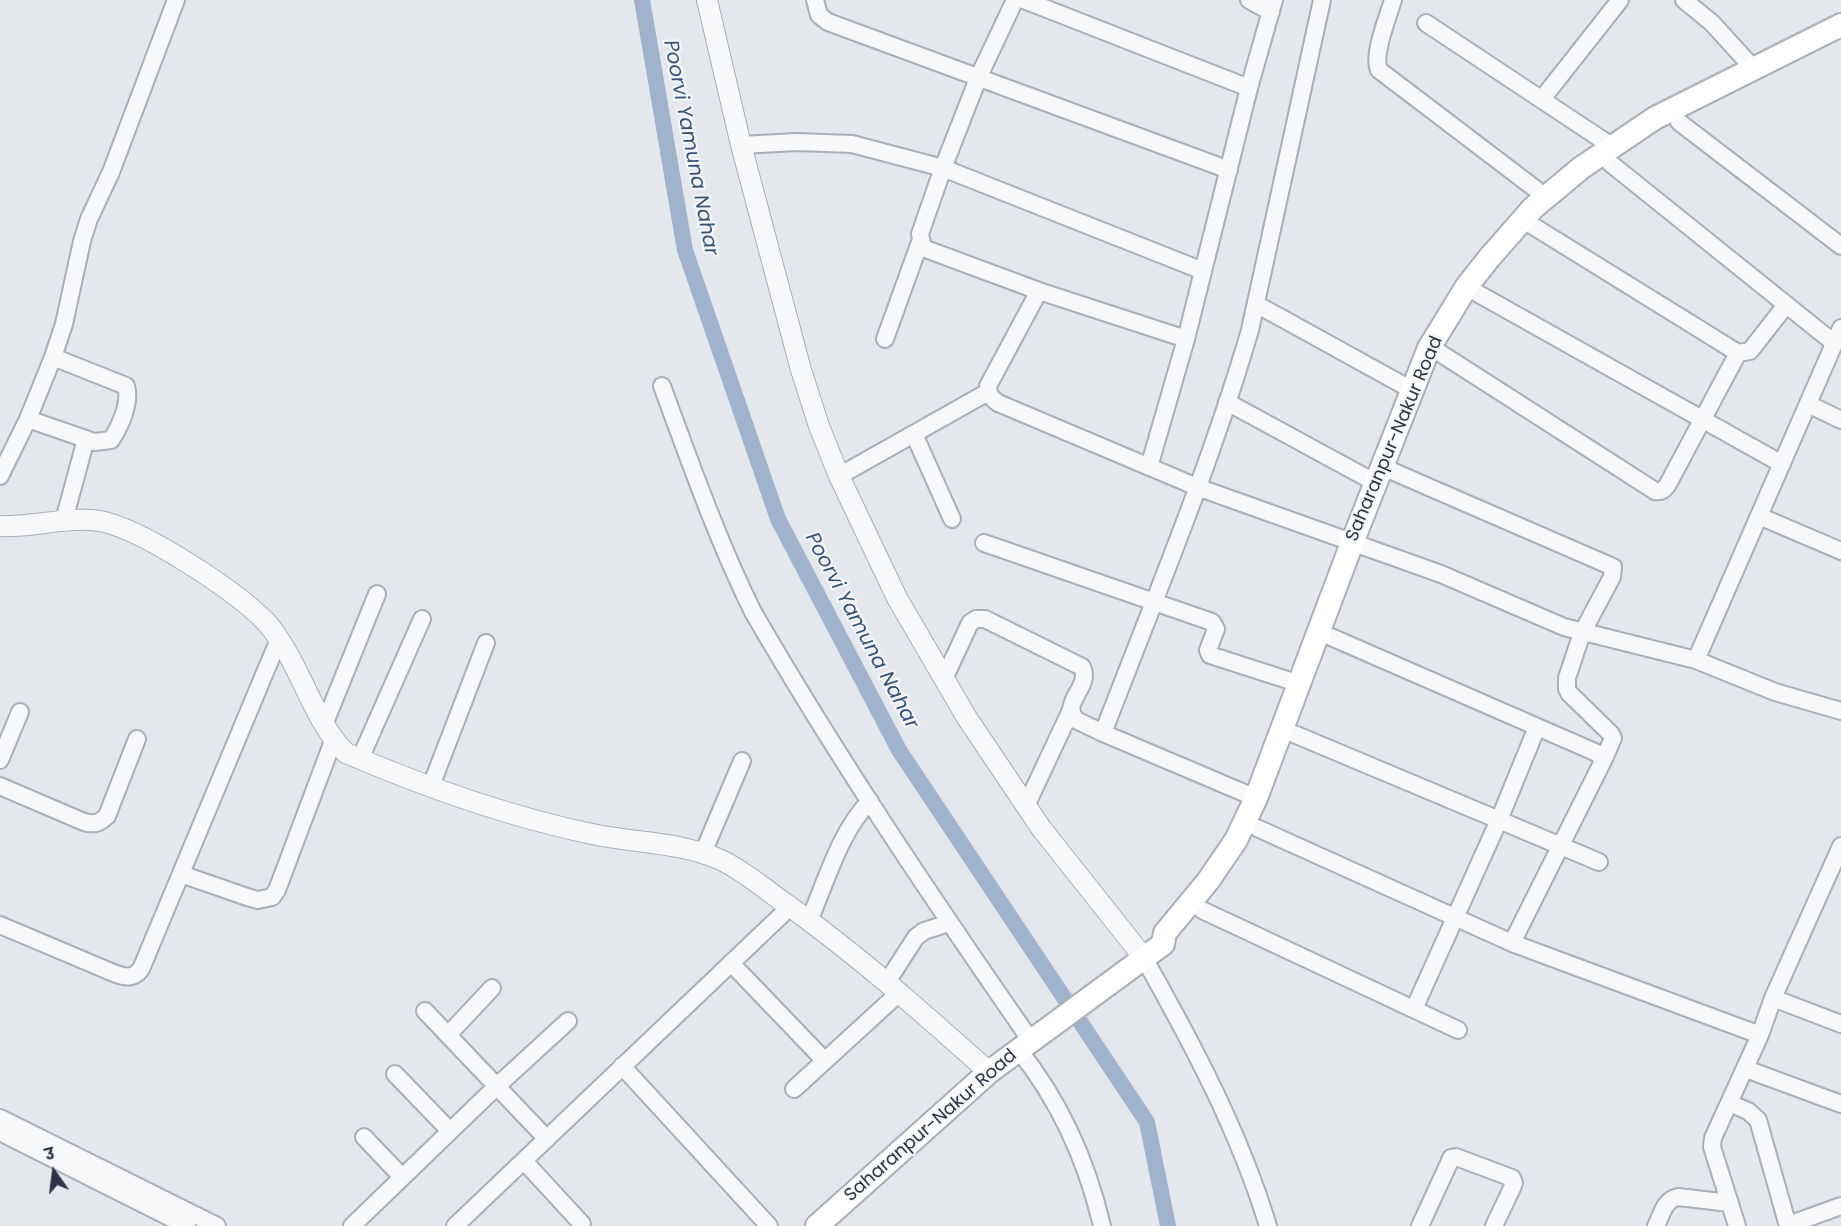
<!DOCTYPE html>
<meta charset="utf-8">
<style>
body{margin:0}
#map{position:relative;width:1841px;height:1226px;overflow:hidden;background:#e4e7ec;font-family:Poppins,"Noto Sans Devanagari",sans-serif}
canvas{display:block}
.north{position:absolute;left:24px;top:1142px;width:60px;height:60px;-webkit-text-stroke:4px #f4f6f9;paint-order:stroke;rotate:346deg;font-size:16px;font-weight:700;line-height:24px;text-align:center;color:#2b3445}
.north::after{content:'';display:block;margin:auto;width:21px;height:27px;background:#2b3445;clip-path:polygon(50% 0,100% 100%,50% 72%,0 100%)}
</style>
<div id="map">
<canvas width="1841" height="1226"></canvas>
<div class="north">उ</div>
</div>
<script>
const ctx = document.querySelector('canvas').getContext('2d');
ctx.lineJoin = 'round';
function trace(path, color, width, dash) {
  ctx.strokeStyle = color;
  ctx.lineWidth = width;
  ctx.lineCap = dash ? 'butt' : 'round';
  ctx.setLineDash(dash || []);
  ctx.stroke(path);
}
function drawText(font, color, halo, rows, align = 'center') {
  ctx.font = font + ' Poppins,sans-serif';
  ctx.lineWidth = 4.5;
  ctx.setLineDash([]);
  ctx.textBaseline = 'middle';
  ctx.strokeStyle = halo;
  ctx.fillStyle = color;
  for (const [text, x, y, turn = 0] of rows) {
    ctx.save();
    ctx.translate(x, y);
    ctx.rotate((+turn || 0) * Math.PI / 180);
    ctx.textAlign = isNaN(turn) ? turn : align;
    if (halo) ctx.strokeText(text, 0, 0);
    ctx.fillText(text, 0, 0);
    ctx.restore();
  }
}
const canal = new Path2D(`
 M 642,0 L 685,250 L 778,519 L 899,750 L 1147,1122 L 1168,1226`);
const minor = new Path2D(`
 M 815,0 L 819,15 L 828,22 L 1229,170
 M 1015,0 L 979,76 L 943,168 L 920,234 L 923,248 L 1039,291 L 1186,339
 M 1024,0 L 1249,88
 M 1249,0 L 1271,12
 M 1393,0 C 1388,17 1372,55 1379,70 L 1546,197
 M 1684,0 L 1712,23 L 1753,68
 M 1426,23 L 1613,147
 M 1542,99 L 1620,0
 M 1679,122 L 1841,246
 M 741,145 L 797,142 L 852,144 L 943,168 L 1203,271
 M 1610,163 L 1834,343
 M 1533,226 L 1738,353 L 1750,351 L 1786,305
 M 1039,291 L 988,386 C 988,394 991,398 998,403 L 1197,487 L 1441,574 L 1564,627 L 1696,660 L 1775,692 L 1841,711
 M 1477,293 L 1782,464
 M 1256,304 L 1412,390
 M 885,339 L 920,242
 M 1440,353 L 1655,491 C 1662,492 1664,490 1668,484 L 1738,353
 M 662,386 C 690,462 717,539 753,612 C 838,759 934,901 1031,1041
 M 1227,402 L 1376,483
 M 1808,404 L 1841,420
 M 28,419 L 94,442 L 111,440 C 120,427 131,402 126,386 L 53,357
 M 914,434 L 952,519
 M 1149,467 L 1186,339 L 1249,88 L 1274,0
 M 1394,472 L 1613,567 L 1612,577 L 1582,633 L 1567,678 L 1567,689 L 1569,693 L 1611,734 L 1613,738 L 1603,761
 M 0,476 L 28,419 L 53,357 L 64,324 L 82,241 L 89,219 L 111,172 L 176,0
 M 839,476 L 988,392
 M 1759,516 L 1841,551
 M 64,520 L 86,439
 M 984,543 L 1212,622 L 1216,629 L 1208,650 L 1210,655 L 1300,684
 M 1331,637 L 1597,753 C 1603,758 1604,760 1600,767 L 1512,943
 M 1696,660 L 1841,328
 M 944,679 L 970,623 L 976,619 L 985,619 L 1082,667 C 1092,687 1060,702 1076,720 L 1103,733
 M 324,725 L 377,594
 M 1294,734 L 1599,862
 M 360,759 L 422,619
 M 0,760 L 20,712
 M 0,786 L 84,822 C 95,825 99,823 107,816 L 137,739
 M 431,786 L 486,643
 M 1256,798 L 1103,733 C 1154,600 1210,467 1250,330 L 1322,0
 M 1026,806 L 1071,710
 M 1257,828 L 1512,943 L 1760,1035 L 1773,998 L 1841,846
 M 703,853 L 742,761
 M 181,874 L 250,898 L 258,900 L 272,897 L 277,890 L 333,741
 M 1202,910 L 1458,1030
 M 809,921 C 826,882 840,831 870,801
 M 0,925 L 116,974 C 127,978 134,978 141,969 L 279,639
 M 1144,958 C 1193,1045 1239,1131 1268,1226
 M 731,963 L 825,1061
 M 887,982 L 916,937 L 924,931 L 949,923
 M 1773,998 L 1841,1024
 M 1414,1009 L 1499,820 L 1537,727
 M 425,1011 L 547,1139
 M 448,1035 L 492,988
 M 1018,1049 C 1059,1100 1087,1162 1102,1226
 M 622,1066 L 769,1226
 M 1746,1069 L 1841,1104
 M 395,1074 L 450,1131
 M 794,1089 L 900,992
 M 1729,1103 L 1748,1111 L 1758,1120 L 1788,1226
 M 0,1118 L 217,1226
 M 0,1132 L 187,1226
 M 364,1137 L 402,1177
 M 524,1161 L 582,1224
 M 1788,1225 L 1841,1206
 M 352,1226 L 497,1086 L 568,1021
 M 455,1226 L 790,907
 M 1420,1226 L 1449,1163 L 1451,1158 L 1456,1157 L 1512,1178 L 1514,1183 L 1512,1188 L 1494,1226
 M 1656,1226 C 1662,1214 1664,1200 1678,1197 L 1730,1203
 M 1737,1226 L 1712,1147 L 1713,1138 L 1760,1035`);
const tertiary = new Path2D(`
 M 707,0 L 741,145 L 801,370 L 819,426 L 839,476 L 897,598 L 967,718 L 1041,828 L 1144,958
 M 0,526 C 33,528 66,516 100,521 C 142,529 235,590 266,622 C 272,628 277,636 282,644 C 304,678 317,725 346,753 C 423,786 510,817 592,834 C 634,843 682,842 721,860 C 746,872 767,891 789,906 C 860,957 924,1014 989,1072`);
const secondary = new Path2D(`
 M 817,1226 L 989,1072 L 1163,944 L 1165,933 L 1208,881 L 1236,840 L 1256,798 L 1352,543 L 1429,348 L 1467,286 L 1490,257 L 1533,208 L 1581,168 L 1655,118 L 1841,25`);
const streetNames = [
 ["Saharanpur-Nakur Road",1395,439,-67],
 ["Saharanpur-Nakur Road",931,1126,-41]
];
const waterNames = [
 ["Poorvi Yamuna Nahar",690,148,79],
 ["Poorvi Yamuna Nahar",861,631,62]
];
trace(canal, '#9fb4cc', 16);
trace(minor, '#a9aeb7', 20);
trace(tertiary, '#a9aeb7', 22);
trace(secondary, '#a9aeb7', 26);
trace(minor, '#f7f8fa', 16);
trace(tertiary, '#f7f8fa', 20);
trace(secondary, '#fff', 22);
drawText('18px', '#2b3445', '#f4f6f9', streetNames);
drawText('italic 20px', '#34527a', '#f4f6f9', waterNames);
</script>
